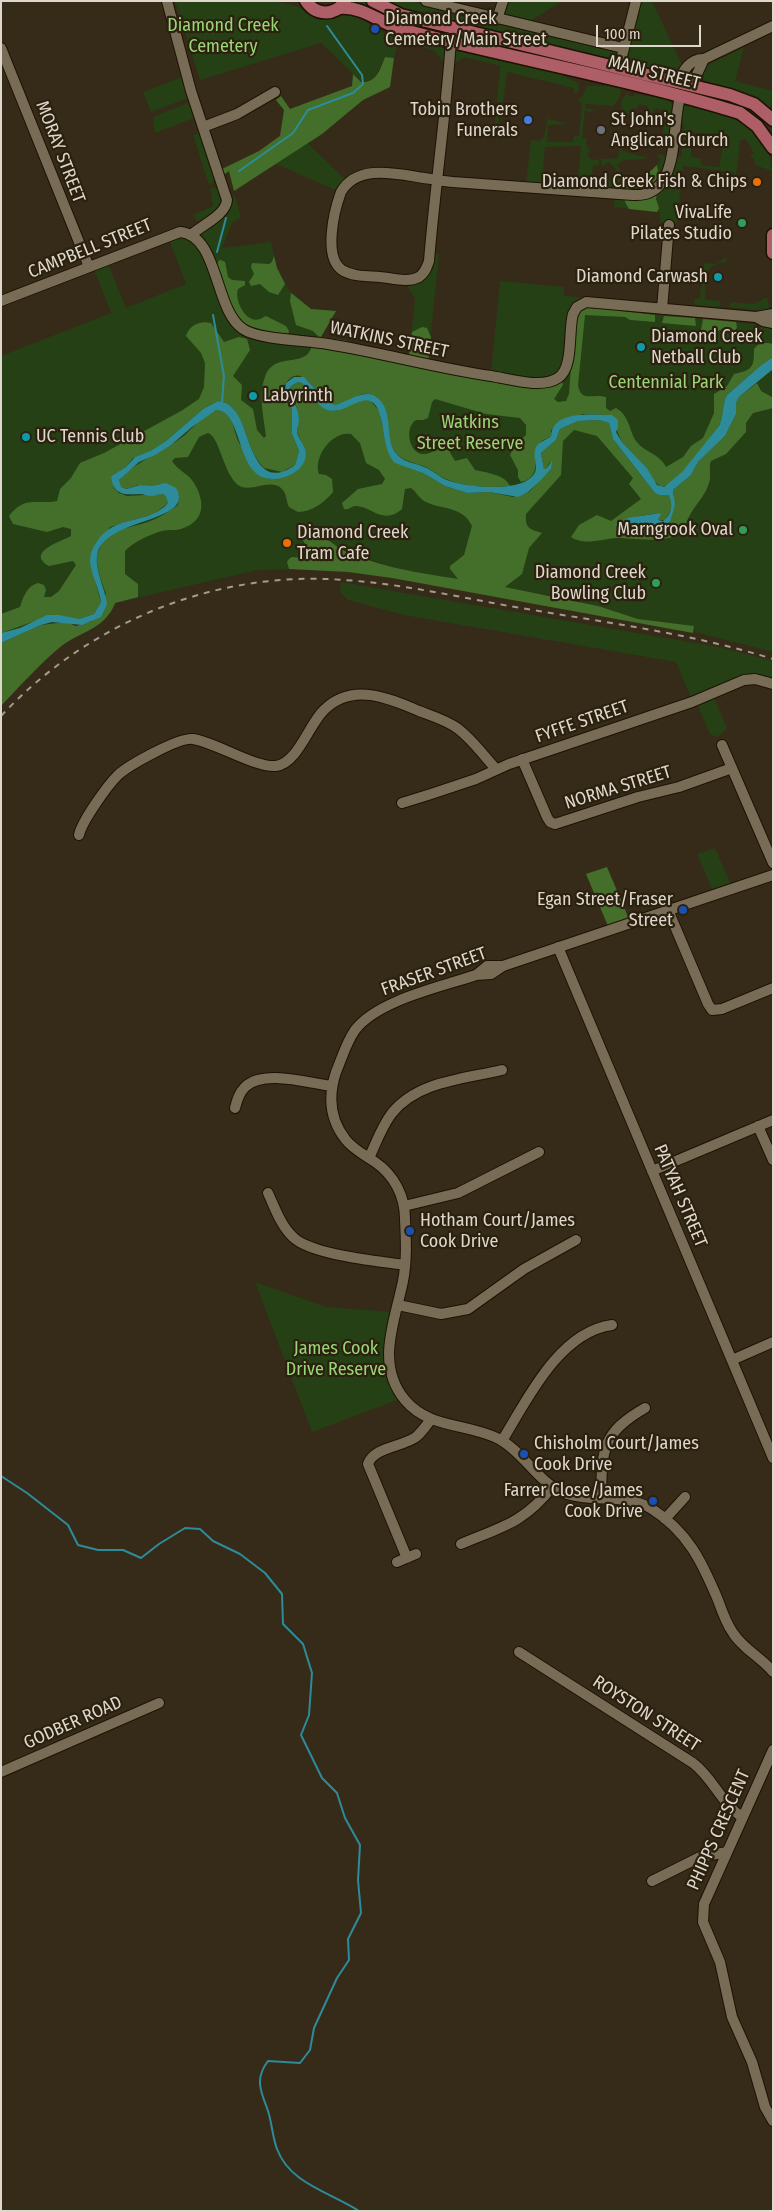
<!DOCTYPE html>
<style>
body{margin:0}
#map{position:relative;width:774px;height:2212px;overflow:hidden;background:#362b18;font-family:"Fira Sans Condensed",sans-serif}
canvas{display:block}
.frame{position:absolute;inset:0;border:2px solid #ded7cc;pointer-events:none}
.scale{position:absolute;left:596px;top:25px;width:105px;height:22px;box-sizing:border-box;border:2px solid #ded7cc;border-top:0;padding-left:6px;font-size:15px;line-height:18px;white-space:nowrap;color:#ded7cc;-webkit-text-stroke:4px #2c210f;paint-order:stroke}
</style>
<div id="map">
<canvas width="774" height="2212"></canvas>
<div class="frame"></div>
<div class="scale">100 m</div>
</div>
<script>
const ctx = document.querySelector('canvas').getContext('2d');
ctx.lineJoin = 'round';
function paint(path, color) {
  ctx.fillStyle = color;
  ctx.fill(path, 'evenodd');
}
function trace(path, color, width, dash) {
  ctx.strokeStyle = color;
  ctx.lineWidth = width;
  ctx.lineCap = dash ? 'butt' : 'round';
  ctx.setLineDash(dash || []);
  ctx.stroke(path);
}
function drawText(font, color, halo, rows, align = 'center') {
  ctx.font = font + ' "Fira Sans Condensed",sans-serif';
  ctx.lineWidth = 4.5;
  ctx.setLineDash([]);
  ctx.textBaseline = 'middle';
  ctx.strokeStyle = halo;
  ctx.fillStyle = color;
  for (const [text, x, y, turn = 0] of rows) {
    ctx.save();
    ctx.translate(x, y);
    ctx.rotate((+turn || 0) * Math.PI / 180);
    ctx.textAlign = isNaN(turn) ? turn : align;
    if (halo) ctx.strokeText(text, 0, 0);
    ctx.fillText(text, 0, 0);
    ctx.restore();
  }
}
const green = new Path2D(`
 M 175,1 L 275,1 L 296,6 L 322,18 L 348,13 L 362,18 L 374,28 L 373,31 L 378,33 L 379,30 L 388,35 L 400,34 L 444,46 L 446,50 L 445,64 L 434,50 L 398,41 L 394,58 L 385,57 L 374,79 L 362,82 L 321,43 L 200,80 Z
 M 351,1 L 363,1 L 376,9 L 633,79 L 400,25 Z
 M 386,1 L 410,1 L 421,4 L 619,52 L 617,56 L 612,58 L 577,53 L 412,13 Z
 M 515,1 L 562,1 L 527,23 L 505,15 L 505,4 Z
 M 639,1 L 652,1 L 682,65 C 667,78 647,67 630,63 L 625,55 Z
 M 744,47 L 735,81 L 773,91 L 770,109 L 745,94 L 706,82 L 701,76 L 706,66 Z
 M 457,48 L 555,71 L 579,84 L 578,92 L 574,94 L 574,88 L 507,72 L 503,102 L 499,102 L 498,137 L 494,136 L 500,66 L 465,57 L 452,65 L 454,50 Z
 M 185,76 L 191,97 L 151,112 L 143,92 Z
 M 587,86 L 610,86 L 621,89 L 620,97 L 613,106 L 585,104 L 585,108 L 595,110 L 590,112 L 585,110 L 582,138 L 587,139 L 586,144 L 590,151 L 587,155 L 592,160 L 599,159 L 599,166 L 593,165 L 592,176 L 611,180 L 611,189 L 577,188 L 581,146 L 545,147 L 542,185 L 526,183 L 531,140 L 539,141 L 544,137 L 549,114 L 549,119 L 568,124 L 548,125 L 547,142 L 573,142 L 574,136 L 579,136 L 582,103 L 577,101 L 582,97 Z
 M 629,92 L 628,95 L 634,97 L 635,94 L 663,98 L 671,102 L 673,110 L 668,148 L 658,148 L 655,143 L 660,143 L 666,116 L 662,114 L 662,110 L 655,108 L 653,113 L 647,112 L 648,106 L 639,104 L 637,109 L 632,108 L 631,116 C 618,111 619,99 629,92 Z
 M 187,103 L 193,103 L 197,117 L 155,133 L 153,117 Z
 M 687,105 C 724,113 769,125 772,171 L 755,165 L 754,159 L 751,158 L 751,155 L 754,154 L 746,139 L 740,140 L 737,171 L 726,198 L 734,172 L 683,166 L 677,223 L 660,222 L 660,212 L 614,207 L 615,196 L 643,198 L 675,156 L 681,157 L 682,147 L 691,148 L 691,156 L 701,159 L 701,165 L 719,167 L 725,134 C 711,132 704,135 690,131 L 689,141 L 683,140 L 684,124 L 679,123 L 682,108 Z
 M 199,133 L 201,134 L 216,180 L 209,185 L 193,135 Z
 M 307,143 L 346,180 L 338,191 L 276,164 Z
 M 618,146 L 623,147 L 622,151 L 645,157 L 647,153 L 645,159 L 624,160 L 617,164 L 626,182 C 641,180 653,172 661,159 L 657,157 L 658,154 L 667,156 L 666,167 L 649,190 L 614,190 L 618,172 L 609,162 L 602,166 L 601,159 L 618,158 L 620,148 L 614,148 Z
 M 210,188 L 218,188 L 222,194 L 222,205 L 209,217 L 197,221 L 193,215 L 213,206 Z
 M 235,196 L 241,218 L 232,223 L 222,248 L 271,242 L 277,268 L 289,290 L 311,309 L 336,311 L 321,337 L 322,340 L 250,328 L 201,239 L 201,233 L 230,198 Z
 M 181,237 L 193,242 L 200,252 L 221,302 L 284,341 L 441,372 L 560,382 L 577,314 L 620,308 L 621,311 L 773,326 L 773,652 L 695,632 L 694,626 L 638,619 L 598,606 L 550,595 L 398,569 L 342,550 L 322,536 L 308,569 L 257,570 L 116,603 L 111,613 L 1,638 L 1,356 L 111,313 L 94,269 L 108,264 L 126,308 L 186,284 L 169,239 Z
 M 433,253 L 439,254 L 428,362 L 389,353 L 390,351 L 407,354 L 409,357 L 415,299 L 406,284 L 412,284 Z
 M 725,258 L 727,258 L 726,262 C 700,266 707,278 705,299 L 720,301 L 721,305 L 719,307 L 695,305 L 694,299 L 700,299 L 704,263 L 716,264 Z
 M 500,281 L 564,287 L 564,296 L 593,298 L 588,299 L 558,373 C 537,383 513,376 491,373 Z
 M 765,298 L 767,298 L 769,305 L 768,311 L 728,307 L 732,302 L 754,304 Z
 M 341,582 L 718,647 L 773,661 L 773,681 L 764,678 L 691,698 L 676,662 L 404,615 L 348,600 L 340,592 Z
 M 714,697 L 727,728 L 718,737 L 710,734 L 697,704 Z
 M 715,848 L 731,885 L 713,891 L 697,854 Z
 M 255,1282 L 326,1307 L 392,1312 L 385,1343 L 400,1399 L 312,1432 Z`);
const forest = new Path2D(`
 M 385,57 L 394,58 L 390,87 L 363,100 L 322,134 L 234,191 L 229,171 L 222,176 L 220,170 L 259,151 L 280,136 L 284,110 L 276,100 L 281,96 L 290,109 L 352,86 L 353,74 L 361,82 C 377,83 380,69 385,57 Z
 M 657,165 L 659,179 L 646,192 L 638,187 L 634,188 L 631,193 L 620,192 L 620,183 L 624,177 L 626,182 C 639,180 648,174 657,165 Z
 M 657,192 L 656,199 L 659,208 L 657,212 L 629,209 L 625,202 L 625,197 Z
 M 274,256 L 277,268 L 285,284 L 278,295 L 269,292 L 260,284 L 251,286 L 249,282 L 254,274 L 251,267 L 252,263 L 269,264 L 272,262 Z
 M 221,260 L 225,262 L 228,277 L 232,280 L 245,281 L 245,285 L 238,289 C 234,299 245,324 260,319 C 262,319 264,316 266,316 L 286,326 L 289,331 L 288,335 C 251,330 242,332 227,296 C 222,284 217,274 218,261 Z
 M 291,293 L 311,309 L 336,311 L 321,337 L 348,341 L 347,344 L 322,340 L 313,331 L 296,325 L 290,301 Z
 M 587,306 L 620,308 L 621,311 L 655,315 L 655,322 L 630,320 L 625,317 L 585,315 L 578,385 C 581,403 592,393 606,397 L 606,408 L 610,411 L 616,408 C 629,415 629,430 636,441 C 645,453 659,453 666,467 L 683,457 L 691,446 L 703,438 L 714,413 L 714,394 L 727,386 L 734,374 C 753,370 754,367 754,349 C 758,343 765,342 773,344 L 773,357 L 760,366 L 727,395 C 722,405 724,415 719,426 C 709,439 676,487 661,487 L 654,481 L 647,468 L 622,442 L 610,415 L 582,414 L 551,430 L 551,436 L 542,441 L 535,453 C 537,466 536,479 521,482 L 518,477 L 518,470 L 510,455 L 514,446 L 526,435 L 526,425 L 520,418 L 486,414 L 435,399 L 432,402 L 428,418 L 423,420 L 416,420 C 404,427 409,455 424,454 C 433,454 438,446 447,447 L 455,461 L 467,458 L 475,470 C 487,473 504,474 510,486 C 489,488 465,487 446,479 C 438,476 432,469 423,466 C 409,461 396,460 391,443 C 386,428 392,409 376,397 C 360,385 345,411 330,404 C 315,397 302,357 284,386 L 285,397 L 292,410 L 292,434 L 299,451 L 295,465 L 282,472 L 264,468 C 245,449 248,418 226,403 L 218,401 L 203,409 L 166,441 L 150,451 L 133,458 L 126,467 L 111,476 L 114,488 L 119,493 L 127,496 L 163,494 L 166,497 L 168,503 L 154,514 L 110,527 L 91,566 L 101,602 L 94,614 L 79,619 L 35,621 L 1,633 L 1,614 L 20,607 C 23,597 27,586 38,583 L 44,585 L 46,590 L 44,597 L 51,597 L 59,591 L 76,565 L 73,561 L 49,566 C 24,552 65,540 71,536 L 71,529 L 63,527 L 47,532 L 13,524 L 9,516 C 25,495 37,505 57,501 L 60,489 L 71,478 L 80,463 L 104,453 L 181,411 L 199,399 L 204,387 L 205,363 L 201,353 L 186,336 C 189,325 201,320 211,323 L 224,342 L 239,337 L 247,339 L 250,350 L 233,376 L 242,385 L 241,400 L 253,409 L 257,430 L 264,438 L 266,436 C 264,419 258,395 265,377 C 274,350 307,370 312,345 L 461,375 L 562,380 L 563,385 L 554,399 L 558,402 L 566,401 L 569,394 L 574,325 L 579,312 Z
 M 664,316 L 695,318 L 696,326 L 662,323 Z
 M 703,319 L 736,322 L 737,327 L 734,334 L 722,329 L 710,335 L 708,342 L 700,336 Z
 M 422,327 L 427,328 L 431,337 L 428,362 L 407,354 L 409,355 L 412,332 Z
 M 298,382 L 305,385 L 318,400 L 336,411 L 361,400 L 370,400 L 379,411 L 390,456 L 423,473 L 445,486 L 467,493 L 489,492 L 513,497 L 529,492 L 551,469 L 550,462 L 546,469 L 544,469 L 541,453 L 556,440 L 560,429 L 578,421 L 599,420 L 609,423 L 613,439 L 655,493 L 668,495 C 674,503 671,512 665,520 L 658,520 L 660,516 L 658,513 C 638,516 636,516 618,527 L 620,529 L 641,532 L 662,530 C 672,517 676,507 673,490 L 691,475 L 698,462 L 725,436 L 736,414 L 736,403 L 739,397 L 757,383 L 761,391 L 772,397 L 773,408 L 753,413 L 746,423 L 746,432 L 726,454 L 711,461 C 708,468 712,476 709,483 C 706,494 697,503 691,513 C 688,518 686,525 683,530 C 671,545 633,538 616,538 C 602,539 584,546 571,537 L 579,525 L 597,515 L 611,521 L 641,499 L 629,484 L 633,478 L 597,436 L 574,430 L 563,441 L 561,475 L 526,514 C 525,528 529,529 542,533 L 529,548 L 522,574 L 505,587 L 598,606 L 638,619 L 694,626 L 693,633 L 392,578 L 348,572 L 289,569 L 287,562 C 291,554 296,558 302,558 L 306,555 L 307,548 L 302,538 C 317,525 330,544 343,550 C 378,567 420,573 458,579 L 450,569 L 450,566 L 464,555 L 472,526 C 463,506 442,510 426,502 C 419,499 417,492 411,488 L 405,489 L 402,509 C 383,526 370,505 355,506 C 350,507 349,510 344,509 L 342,503 L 358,489 L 382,484 L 385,479 L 379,470 L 366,463 L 360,443 L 351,434 C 331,431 313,458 319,474 L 326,475 L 332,479 L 333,492 C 325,502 312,512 298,512 L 289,507 C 286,501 287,494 282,489 C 271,477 250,494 238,485 C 223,473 220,437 208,433 L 199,437 L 188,457 L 175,458 L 172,461 C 177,470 188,473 194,483 C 205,501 206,521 181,529 C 175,531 168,529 162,531 C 151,534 133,542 125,551 L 125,574 L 138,584 L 138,597 L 115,603 C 104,631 81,630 59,648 C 38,666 20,686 1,706 L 1,643 L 41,625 L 66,622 L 76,626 L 92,621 L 106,594 C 102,582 96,569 97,556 C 100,531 129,528 148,522 C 158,518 169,512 178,505 L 179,495 C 170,482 166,483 152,486 C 147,487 144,485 140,485 C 130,486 124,494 118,483 C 124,467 171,448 186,434 C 195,425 205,415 216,410 C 236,410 232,434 241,446 C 249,457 259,468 268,479 C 294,478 293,471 305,451 L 297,432 L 299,419 L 296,406 L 289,391 L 291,386 Z
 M 607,867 L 629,919 L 608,926 L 586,874 Z`);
const water = new Path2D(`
 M 773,357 L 773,369 L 739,397 L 736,403 L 736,414 L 725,436 L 698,462 L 691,475 L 673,490 L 675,505 L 668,528 C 653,534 626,535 615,524 L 628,518 L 659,513 L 661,514 L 658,520 L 663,521 C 671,516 674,503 668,495 L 659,495 L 655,493 L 613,439 L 609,423 L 599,420 L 578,421 L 560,429 L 556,440 L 541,453 L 544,469 L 546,469 L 552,461 L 551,469 L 541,480 L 528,492 L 518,497 L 489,492 L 467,493 L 445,486 L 423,473 L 395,463 C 384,452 385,433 381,419 C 371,377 347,420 325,409 C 315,405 311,385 298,382 L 291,386 L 289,391 C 293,401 299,410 299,420 C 299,424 297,428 297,432 C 298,438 303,443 305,449 C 311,470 281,483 265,478 C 236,470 242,410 216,410 L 192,427 L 171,445 L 155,455 L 139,462 L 119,480 L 121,487 L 126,489 L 140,485 L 151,486 L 166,483 L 176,488 C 197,523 104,517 97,555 C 95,571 105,588 107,604 L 101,617 L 82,625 L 52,622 L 41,625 L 1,643 L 1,633 L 20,628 L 47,615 L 59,615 L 79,619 L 94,614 L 101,602 C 99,588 91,575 90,561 C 90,554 92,548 96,543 C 114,513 148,526 168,503 L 166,497 L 163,494 C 159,494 155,496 151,496 C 147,496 144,494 139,494 C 124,495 113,495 111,476 L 126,467 L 135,457 L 150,451 L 166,441 L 203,409 L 218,401 L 226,403 C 231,406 236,411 239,417 C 251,439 256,493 295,465 L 299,451 L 292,434 L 292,410 L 284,394 L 286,383 L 294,377 L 304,377 L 326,401 L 335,405 C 347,402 363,389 375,396 C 395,409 384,435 395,452 C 403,463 413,462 424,467 C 433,470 439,477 447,480 C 466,487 508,491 526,481 C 545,470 530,460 536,447 C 539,442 546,440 551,436 C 553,409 594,415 612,415 L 618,420 L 618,427 L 616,432 L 622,442 L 647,468 L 657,485 L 664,487 L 682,472 L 719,426 C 724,415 722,404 727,395 L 760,366 Z`);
const stream = new Path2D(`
 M 239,171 L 293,133 L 308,110 L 353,93 L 363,84 L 362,75 L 327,26
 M 217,252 L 226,218
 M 213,315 L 224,376 L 222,403
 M 1,1476 L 27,1493 L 68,1525 L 78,1545 L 98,1550 L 123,1550 L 141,1558 L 159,1544 L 185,1528 L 200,1529 L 213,1541 L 240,1554 L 265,1573 L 282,1594 L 283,1624 L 303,1644 L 312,1673 L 309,1715 L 301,1735 L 322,1778 L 337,1793 L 345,1818 L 360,1845 L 358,1880 L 361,1913 L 348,1939 L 349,1960 L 337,1978 L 314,2028 L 310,2050 L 300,2063 L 268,2061 C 255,2078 260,2090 267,2108 C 272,2121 272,2136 277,2149 C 290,2184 330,2192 359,2211`);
const minor = new Path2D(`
 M 167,1 L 191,91 L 227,200 C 226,215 202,225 191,235
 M 426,1 L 623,48
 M 497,19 L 503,1
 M 451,40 C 446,114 435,187 429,261 C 427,267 425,273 419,277 C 408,283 392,278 380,277 C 368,276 353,277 342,270 C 323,257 334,211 341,192 C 359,161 403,176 432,179 C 439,181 446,181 453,182 L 633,195 C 681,198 671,129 680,97
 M 1,48 L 89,267
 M 619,68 L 636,1
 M 679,82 C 682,71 691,58 704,59 L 773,26
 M 692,85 L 704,59
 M 203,127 L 237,114 L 275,92
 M 1,301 L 180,232 C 219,235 214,310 243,329 C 259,340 307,340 328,344 C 383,353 436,368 491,376 C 510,379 541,389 558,378 C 574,368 568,331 573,314 L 577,307 L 586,302 L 756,317 L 773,314
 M 662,309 L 669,225
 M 756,317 L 763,321 L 773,323
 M 722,745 L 773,863
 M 522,759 L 547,817 L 550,822 L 555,824 L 638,797 L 679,787 L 732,768
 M 402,803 L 431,794 L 476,779 L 509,764 L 692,702 L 744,680 L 755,679 L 773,684
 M 79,835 C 82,821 107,786 118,775 C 129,765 179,737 193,739 C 215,742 255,768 276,766 C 298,763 309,724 324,710 C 352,682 389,698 419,711 C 432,716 446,720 457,728 C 472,739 484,756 496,769
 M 773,875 L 503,966 L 487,966 L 476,975 C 441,987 378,1000 355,1030 C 346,1043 342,1058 336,1072 C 328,1096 330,1120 346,1140 C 354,1150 365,1155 375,1162 C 394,1175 405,1196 405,1219 C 406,1240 407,1261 403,1281 C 395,1321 375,1364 405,1400 C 429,1429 468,1423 499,1439 C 525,1453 538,1484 567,1494 C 595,1503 626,1493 652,1509 C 688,1532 702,1562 718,1600 C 722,1611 726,1623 733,1633 C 743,1649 762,1658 773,1672
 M 668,910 L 708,1004 L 712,1010 L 722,1009 L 773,988
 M 558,947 L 773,1458
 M 476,975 L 491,974 L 503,966
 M 235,1108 C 237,1100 239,1093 245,1087 C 263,1069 308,1083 332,1086
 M 758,1126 L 773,1160
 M 369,1158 C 376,1143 382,1126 392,1113 C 418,1081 464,1079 502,1070
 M 652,1171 L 773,1120
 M 268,1193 C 275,1208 281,1226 293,1237 C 311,1255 379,1261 405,1265
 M 404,1206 L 458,1193 L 539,1152
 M 398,1305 L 441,1314 L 468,1309 L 524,1269 L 576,1240
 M 732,1360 L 773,1342
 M 502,1441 C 527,1400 559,1332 612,1325
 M 601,1498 C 602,1451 601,1433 645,1408
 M 665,1519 L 685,1497
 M 461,1544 C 501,1527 524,1523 552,1487
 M 407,1558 L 368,1464 C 374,1447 402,1447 416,1437 C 422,1432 426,1426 431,1419
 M 397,1562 L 416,1554
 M 519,1652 L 693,1763 C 713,1778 721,1803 742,1817
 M 773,1750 L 704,1904 L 703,1922 L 720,1962 L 732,2017 L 752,2062 L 765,2107 L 773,2121
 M 1,1772 L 159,1703
 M 652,1881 L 700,1857 L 727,1852`);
const major = new Path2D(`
 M 306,1 C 316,16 334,16 345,2
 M 373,1 L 401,15 L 730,95 L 754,104 L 773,120
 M 340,8 C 364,6 381,24 404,30 C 515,59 630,79 740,113 L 757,126 L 773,148
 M 773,235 L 773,253`);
const rail = new Path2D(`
 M 1,716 C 89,622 215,570 344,580 C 406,584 466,599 527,609 C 609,623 693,634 773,659`);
const markers = [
 [375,29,5,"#1a4fb4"],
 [528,120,5,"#3f7fe0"],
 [601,130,5,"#6b7280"],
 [757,182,5,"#e8710a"],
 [742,223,5,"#2e9e5b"],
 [718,277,5,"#0f9aa8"],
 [641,347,5,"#0f9aa8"],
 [253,396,5,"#0f9aa8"],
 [26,437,5,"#0f9aa8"],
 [743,530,5,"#2e9e5b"],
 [287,543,5,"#e8710a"],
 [656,583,5,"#2e9e5b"],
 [683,910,5,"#1a4fb4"],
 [410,1231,5,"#1a4fb4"],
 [524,1454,5,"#1a4fb4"],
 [653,1501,5,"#1a4fb4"]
];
const poiNames = [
 ["Diamond Creek",385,19],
 ["Cemetery/Main Street",385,40],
 ["Tobin Brothers",518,110,"right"],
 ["Funerals",518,131,"right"],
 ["St John's",611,120],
 ["Anglican Church",611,141],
 ["Diamond Creek Fish & Chips",747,182,"right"],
 ["VivaLife",732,213,"right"],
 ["Pilates Studio",732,234,"right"],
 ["Diamond Carwash",708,277,"right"],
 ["Diamond Creek",651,337],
 ["Netball Club",651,358],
 ["Labyrinth",263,396],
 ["UC Tennis Club",36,437],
 ["Marngrook Oval",733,530,"right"],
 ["Diamond Creek",297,533],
 ["Tram Cafe",297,554],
 ["Diamond Creek",646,573,"right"],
 ["Bowling Club",646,594,"right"],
 ["Egan Street/Fraser",673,900,"right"],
 ["Street",673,921,"right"],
 ["Hotham Court/James",420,1221],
 ["Cook Drive",420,1242],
 ["Chisholm Court/James",534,1444],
 ["Cook Drive",534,1465],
 ["Farrer Close/James",643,1491,"right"],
 ["Cook Drive",643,1512,"right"]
];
const parkNames = [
 ["Diamond Creek",223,26],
 ["Cemetery",223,47],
 ["Centennial Park",666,383],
 ["Watkins",470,423],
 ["Street Reserve",470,444],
 ["James Cook",336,1349],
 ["Drive Reserve",336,1370]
];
const streetNames = [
 ["MAIN STREET",654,73,14],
 ["MORAY STREET",60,152,69],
 ["CAMPBELL STREET",90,249,-22],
 ["WATKINS STREET",389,340,12],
 ["FYFFE STREET",582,722,-19],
 ["NORMA STREET",618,788,-17],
 ["FRASER STREET",434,972,-20],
 ["PATYAH STREET",680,1196,67],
 ["ROYSTON STREET",646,1714,33],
 ["GODBER ROAD",73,1723,-24],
 ["PHIPPS CRESCENT",719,1830,-66]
];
paint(green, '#254014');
paint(forest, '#446f2a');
paint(water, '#2d8b9a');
trace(stream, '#2d8b9a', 2);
trace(minor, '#1d1303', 12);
trace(major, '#1d1303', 15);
trace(minor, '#796c57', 10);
trace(major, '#ae5e66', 12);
trace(rail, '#a49b8e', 2, [6, 6]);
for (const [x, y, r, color] of markers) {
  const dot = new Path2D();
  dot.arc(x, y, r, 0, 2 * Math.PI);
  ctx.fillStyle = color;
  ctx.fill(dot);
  trace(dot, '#2c210f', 2);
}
drawText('18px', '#ded7cc', '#2c210f', poiNames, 'left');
drawText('18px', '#99d677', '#2c210f', parkNames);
drawText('18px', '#ded7cc', '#2c210f', streetNames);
</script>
